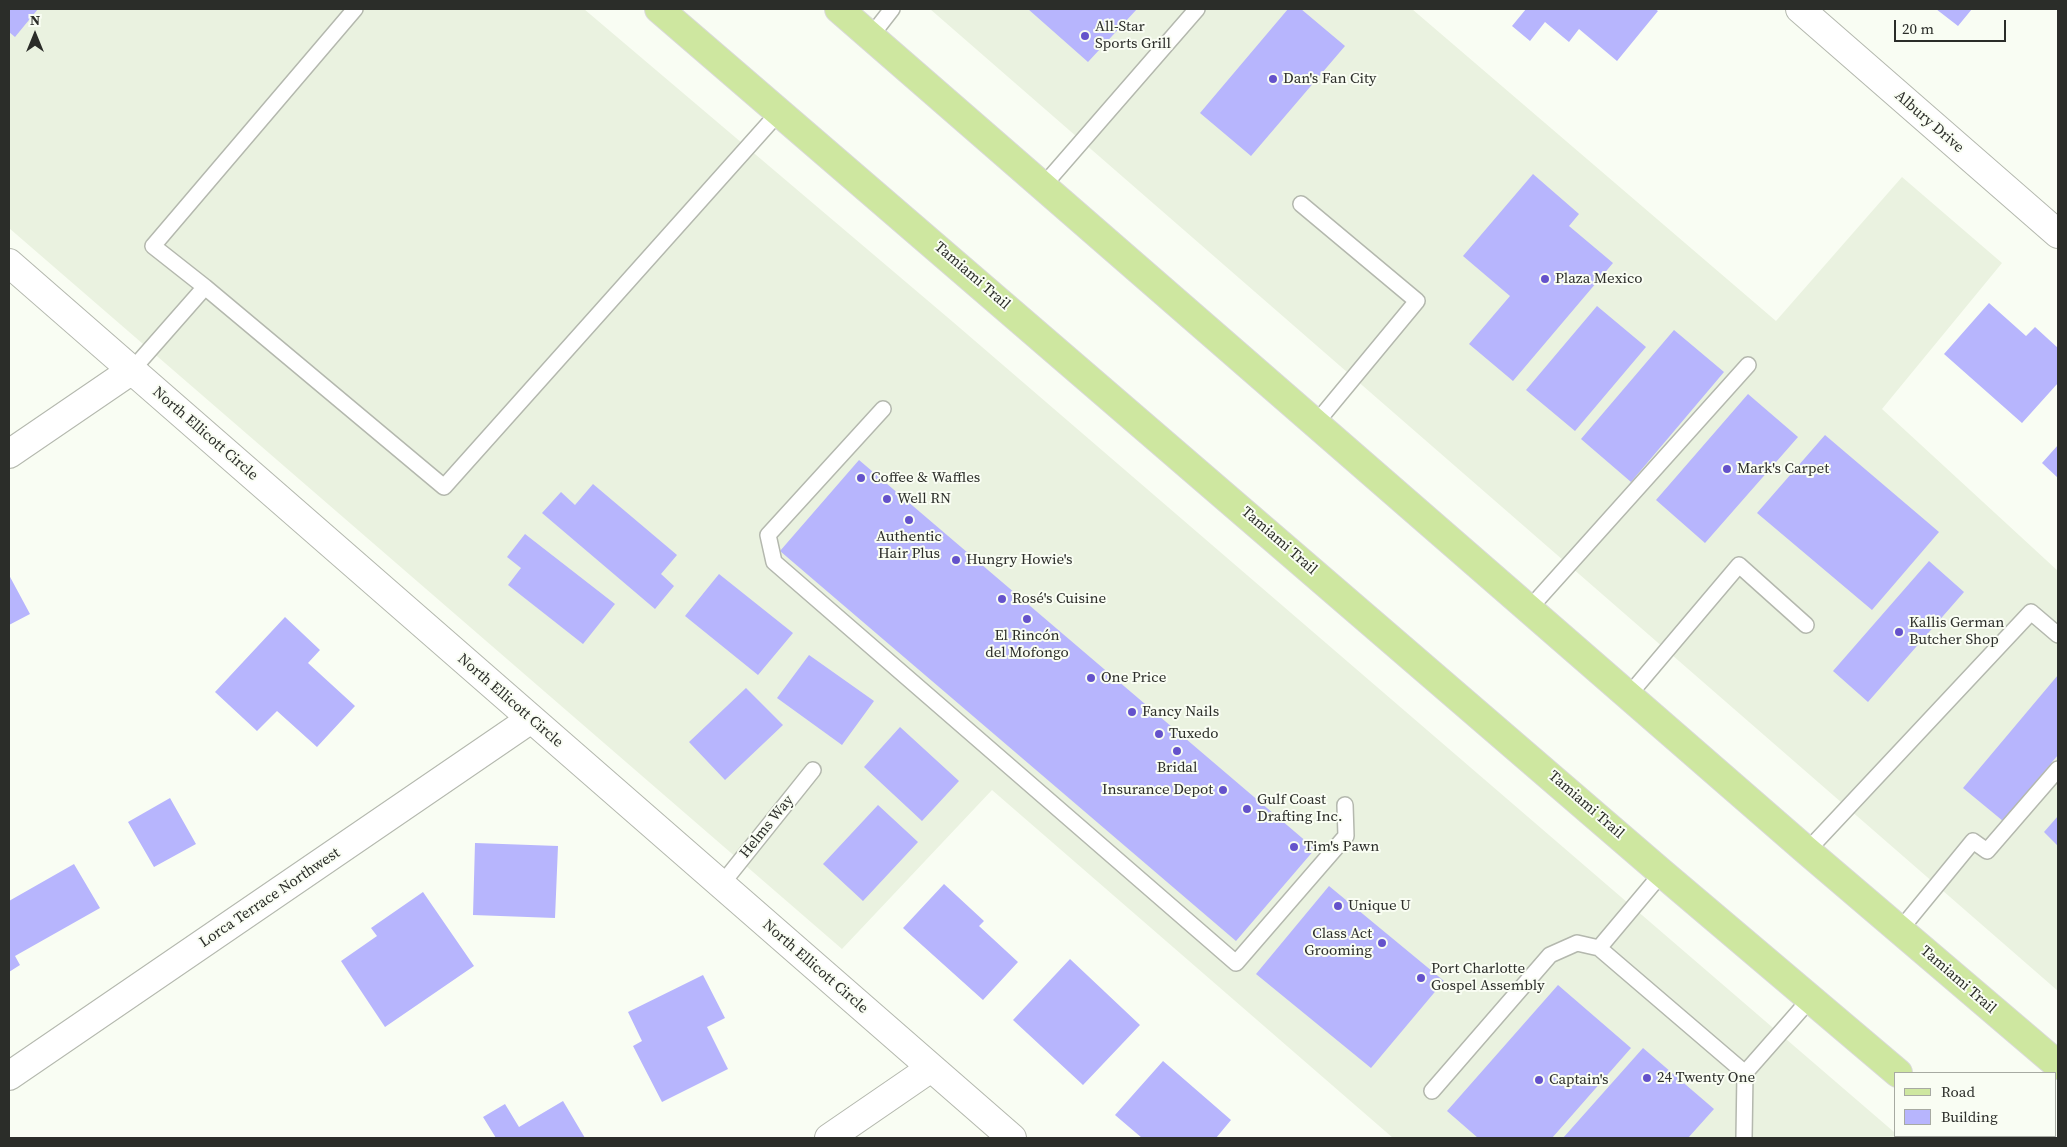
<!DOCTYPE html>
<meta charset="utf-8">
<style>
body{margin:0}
#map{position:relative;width:2067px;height:1147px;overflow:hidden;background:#f9fdf3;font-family:"Source Serif 4",serif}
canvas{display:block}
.frame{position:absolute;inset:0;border:10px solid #2b2d29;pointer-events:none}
.legend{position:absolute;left:1894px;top:1072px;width:162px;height:65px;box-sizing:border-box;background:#f9fdf3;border:1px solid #a7aaa2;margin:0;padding:6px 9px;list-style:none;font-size:15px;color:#2b2d29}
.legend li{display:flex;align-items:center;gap:10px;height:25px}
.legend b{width:25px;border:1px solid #a7aaa2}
.north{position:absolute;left:10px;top:10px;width:50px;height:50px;-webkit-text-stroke:4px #f9fdf3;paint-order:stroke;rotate:0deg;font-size:14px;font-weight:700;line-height:20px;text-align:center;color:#2b2d29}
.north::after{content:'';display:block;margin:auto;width:18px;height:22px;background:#2b2d29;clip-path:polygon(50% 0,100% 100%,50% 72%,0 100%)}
.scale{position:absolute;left:1894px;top:20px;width:112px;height:22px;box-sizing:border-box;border:2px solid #2b2d29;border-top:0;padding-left:6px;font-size:15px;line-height:18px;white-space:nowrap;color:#2b2d29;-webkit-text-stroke:4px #f9fdf3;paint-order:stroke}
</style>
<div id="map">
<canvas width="2067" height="1147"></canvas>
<div class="frame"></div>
<ul class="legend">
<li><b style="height:6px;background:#cee7a0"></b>Road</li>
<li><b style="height:14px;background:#b7b5fd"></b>Building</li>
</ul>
<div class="north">N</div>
<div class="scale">20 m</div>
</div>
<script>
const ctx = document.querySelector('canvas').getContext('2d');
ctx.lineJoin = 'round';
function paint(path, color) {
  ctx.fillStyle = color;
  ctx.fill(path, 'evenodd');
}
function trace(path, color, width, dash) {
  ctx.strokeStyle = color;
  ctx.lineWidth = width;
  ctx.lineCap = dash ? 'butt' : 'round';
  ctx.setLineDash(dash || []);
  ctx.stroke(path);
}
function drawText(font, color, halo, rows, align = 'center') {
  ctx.font = font + ' "Source Serif 4",serif';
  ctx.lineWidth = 4;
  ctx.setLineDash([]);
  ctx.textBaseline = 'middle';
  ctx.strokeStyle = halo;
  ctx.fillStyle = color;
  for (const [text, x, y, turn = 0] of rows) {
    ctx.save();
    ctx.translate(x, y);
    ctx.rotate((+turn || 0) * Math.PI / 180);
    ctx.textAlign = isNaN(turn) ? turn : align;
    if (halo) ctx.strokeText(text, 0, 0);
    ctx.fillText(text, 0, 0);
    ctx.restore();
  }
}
const built = new Path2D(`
 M 9,9 L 584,9 L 953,322 L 1901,1138 L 1393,1138 L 992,790 L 842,949 L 9,228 Z
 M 930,9 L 1412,9 L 1776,321 L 1902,177 L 2002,263 L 1882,409 L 2058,571 L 2058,991 Z`);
const building = new Path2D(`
 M 9,9 L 38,9 L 15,37 L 9,32 Z
 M 1028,9 L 1137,9 L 1088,62 Z
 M 1288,9 L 1301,9 L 1345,46 L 1251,156 L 1200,113 Z
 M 1526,9 L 1655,9 L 1658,11 L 1617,61 L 1579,29 L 1569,42 L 1545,22 L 1530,41 L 1512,26 Z
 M 1936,9 L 1972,9 L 1958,26 Z
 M 1533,174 L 1579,214 L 1569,226 L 1613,263 L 1513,381 L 1469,344 L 1510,296 L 1463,256 Z
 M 1989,303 L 2026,336 L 2035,327 L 2058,348 L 2058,383 L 2022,423 L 1944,354 Z
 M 1597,306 L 1646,347 L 1575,431 L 1526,390 Z
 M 1674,330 L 1724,372 L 1631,482 L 1581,439 Z
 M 1748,394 L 1798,437 L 1705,543 L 1656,500 Z
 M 1825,435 L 1939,532 L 1872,610 L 1757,513 Z
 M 2058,445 L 2058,478 L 2042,463 Z
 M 859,460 L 1315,849 L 1236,941 L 780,551 Z
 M 593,484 L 677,555 L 661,574 L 674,586 L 655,609 L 542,513 L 561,492 L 575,505 Z
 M 525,534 L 615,604 L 583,644 L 508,585 L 521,568 L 507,557 Z
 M 1929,561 L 1964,592 L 1868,702 L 1833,671 Z
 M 719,574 L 793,633 L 758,675 L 685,616 Z
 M 9,575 L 30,614 L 9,625 Z
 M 285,617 L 320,650 L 308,663 L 355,706 L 317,747 L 277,711 L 257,731 L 215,692 Z
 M 809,655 L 874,701 L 842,745 L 777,698 Z
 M 2058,675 L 2058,755 L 2003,821 L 1963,788 Z
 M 746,688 L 783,725 L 725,780 L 689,742 Z
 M 900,727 L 959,781 L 922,821 L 864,767 Z
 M 170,798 L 196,844 L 154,867 L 128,822 Z
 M 878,805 L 918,842 L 863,901 L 823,864 Z
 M 2058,816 L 2058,846 L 2044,832 Z
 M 475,843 L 558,846 L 555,918 L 473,915 Z
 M 74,864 L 100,908 L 15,956 L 20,965 L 9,972 L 9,901 Z
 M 944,884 L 984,921 L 979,926 L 1018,962 L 983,1000 L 903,928 Z
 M 1329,886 L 1444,981 L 1371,1068 L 1256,974 Z
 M 423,892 L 474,966 L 385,1027 L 341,961 L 377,936 L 371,928 Z
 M 1070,959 L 1140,1025 L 1083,1085 L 1013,1020 Z
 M 703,975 L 725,1018 L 707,1027 L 728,1069 L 662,1102 L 633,1046 L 642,1041 L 628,1012 Z
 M 1558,985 L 1631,1048 L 1552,1138 L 1478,1138 L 1447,1111 Z
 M 1643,1048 L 1714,1109 L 1688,1138 L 1563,1138 Z
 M 1163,1061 L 1231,1120 L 1216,1138 L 1142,1138 L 1115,1115 Z
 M 563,1101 L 585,1138 L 496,1138 L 483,1117 L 505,1104 L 519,1127 Z`);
const service = new Path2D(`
 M 871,36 L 892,9
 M 1043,186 L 1197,9
 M 1301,204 L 1417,301 L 1316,423
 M 205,287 L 444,487 L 780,111
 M 132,370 L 205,287 L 153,246 L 355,9
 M 883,409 L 768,535 L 774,562 L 1236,963 L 1346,836 L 1345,805
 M 1529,609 L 1748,365
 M 1628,696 L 1739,565 L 1806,625
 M 1807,851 L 2031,612 L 2058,635
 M 1662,873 L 1599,948 L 1745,1073
 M 721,885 L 813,770
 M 1900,930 L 1973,841 L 1987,851 L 2058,769
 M 1432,1091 L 1550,955 L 1577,943 L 1599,948
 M 1744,1138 L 1745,1073 L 1811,998`);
const minor = new Path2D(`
 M 1800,9 L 2058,234
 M 9,263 L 1012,1138
 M 9,454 L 132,370
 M 9,1076 L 531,719
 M 829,1138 L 931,1068`);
const primary = new Path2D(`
 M 659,9 L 1662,873 L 1898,1073
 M 839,9 L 1807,851 L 2058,1065
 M 1971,1136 L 1974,1138`);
const markers = [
 [1085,36,5,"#6452cb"],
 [1273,79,5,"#6452cb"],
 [1545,279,5,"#6452cb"],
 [1727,469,5,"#6452cb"],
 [861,478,5,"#6452cb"],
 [887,499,5,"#6452cb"],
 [909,520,5,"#6452cb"],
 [956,560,5,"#6452cb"],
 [1002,599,5,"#6452cb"],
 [1027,619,5,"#6452cb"],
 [1899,632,5,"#6452cb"],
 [1091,678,5,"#6452cb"],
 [1132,712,5,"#6452cb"],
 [1159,734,5,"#6452cb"],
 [1177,751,5,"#6452cb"],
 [1223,790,5,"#6452cb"],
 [1247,809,5,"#6452cb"],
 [1294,847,5,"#6452cb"],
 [1338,906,5,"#6452cb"],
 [1382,943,5,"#6452cb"],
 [1421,978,5,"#6452cb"],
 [1647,1078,5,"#6452cb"],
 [1539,1080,5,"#6452cb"]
];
const poiNames = [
 ["All-Star",1095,27],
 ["Sports Grill",1095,44],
 ["Dan's Fan City",1283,79],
 ["Plaza Mexico",1555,279],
 ["Mark's Carpet",1737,469],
 ["Coffee & Waffles",871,478],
 ["Well RN",897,499],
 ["Authentic",909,537,"center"],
 ["Hair Plus",909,554,"center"],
 ["Hungry Howie's",966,560],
 ["Rosé's Cuisine",1012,599],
 ["Kallis German",1909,623],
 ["Butcher Shop",1909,640],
 ["El Rincón",1027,636,"center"],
 ["del Mofongo",1027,653,"center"],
 ["One Price",1101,678],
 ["Fancy Nails",1142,712],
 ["Tuxedo",1169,734],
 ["Bridal",1177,768,"center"],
 ["Insurance Depot",1213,790,"right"],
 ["Gulf Coast",1257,800],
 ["Drafting Inc.",1257,817],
 ["Tim's Pawn",1304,847],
 ["Unique U",1348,906],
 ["Class Act",1372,934,"right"],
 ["Grooming",1372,951,"right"],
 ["Port Charlotte",1431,969],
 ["Gospel Assembly",1431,986],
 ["24 Twenty One",1657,1078],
 ["Captain's",1549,1080]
];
const streetNames = [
 ["Albury Drive",1929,122,41],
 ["Tamiami Trail",972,276,41],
 ["North Ellicott Circle",205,434,41],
 ["Tamiami Trail",1279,541,41],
 ["North Ellicott Circle",510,701,41],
 ["Tamiami Trail",1586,805,41],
 ["Helms Way",767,827,-51],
 ["Lorca Terrace Northwest",270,898,-34],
 ["North Ellicott Circle",815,967,41],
 ["Tamiami Trail",1958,980,41]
];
paint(built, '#eaf2e0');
paint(building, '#b7b5fd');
trace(service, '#b4b8ae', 18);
trace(minor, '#b4b8ae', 30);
trace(primary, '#d9d9d8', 30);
trace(service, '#fff', 15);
trace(minor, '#fff', 28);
trace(primary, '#cee7a0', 28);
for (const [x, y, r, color] of markers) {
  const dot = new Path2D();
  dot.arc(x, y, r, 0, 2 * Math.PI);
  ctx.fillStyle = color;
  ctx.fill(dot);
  trace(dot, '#f9fdf3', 2);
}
drawText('15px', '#2b2d29', '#f9fdf3', poiNames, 'left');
drawText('15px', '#2b2d29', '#f9fdf3', streetNames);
</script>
